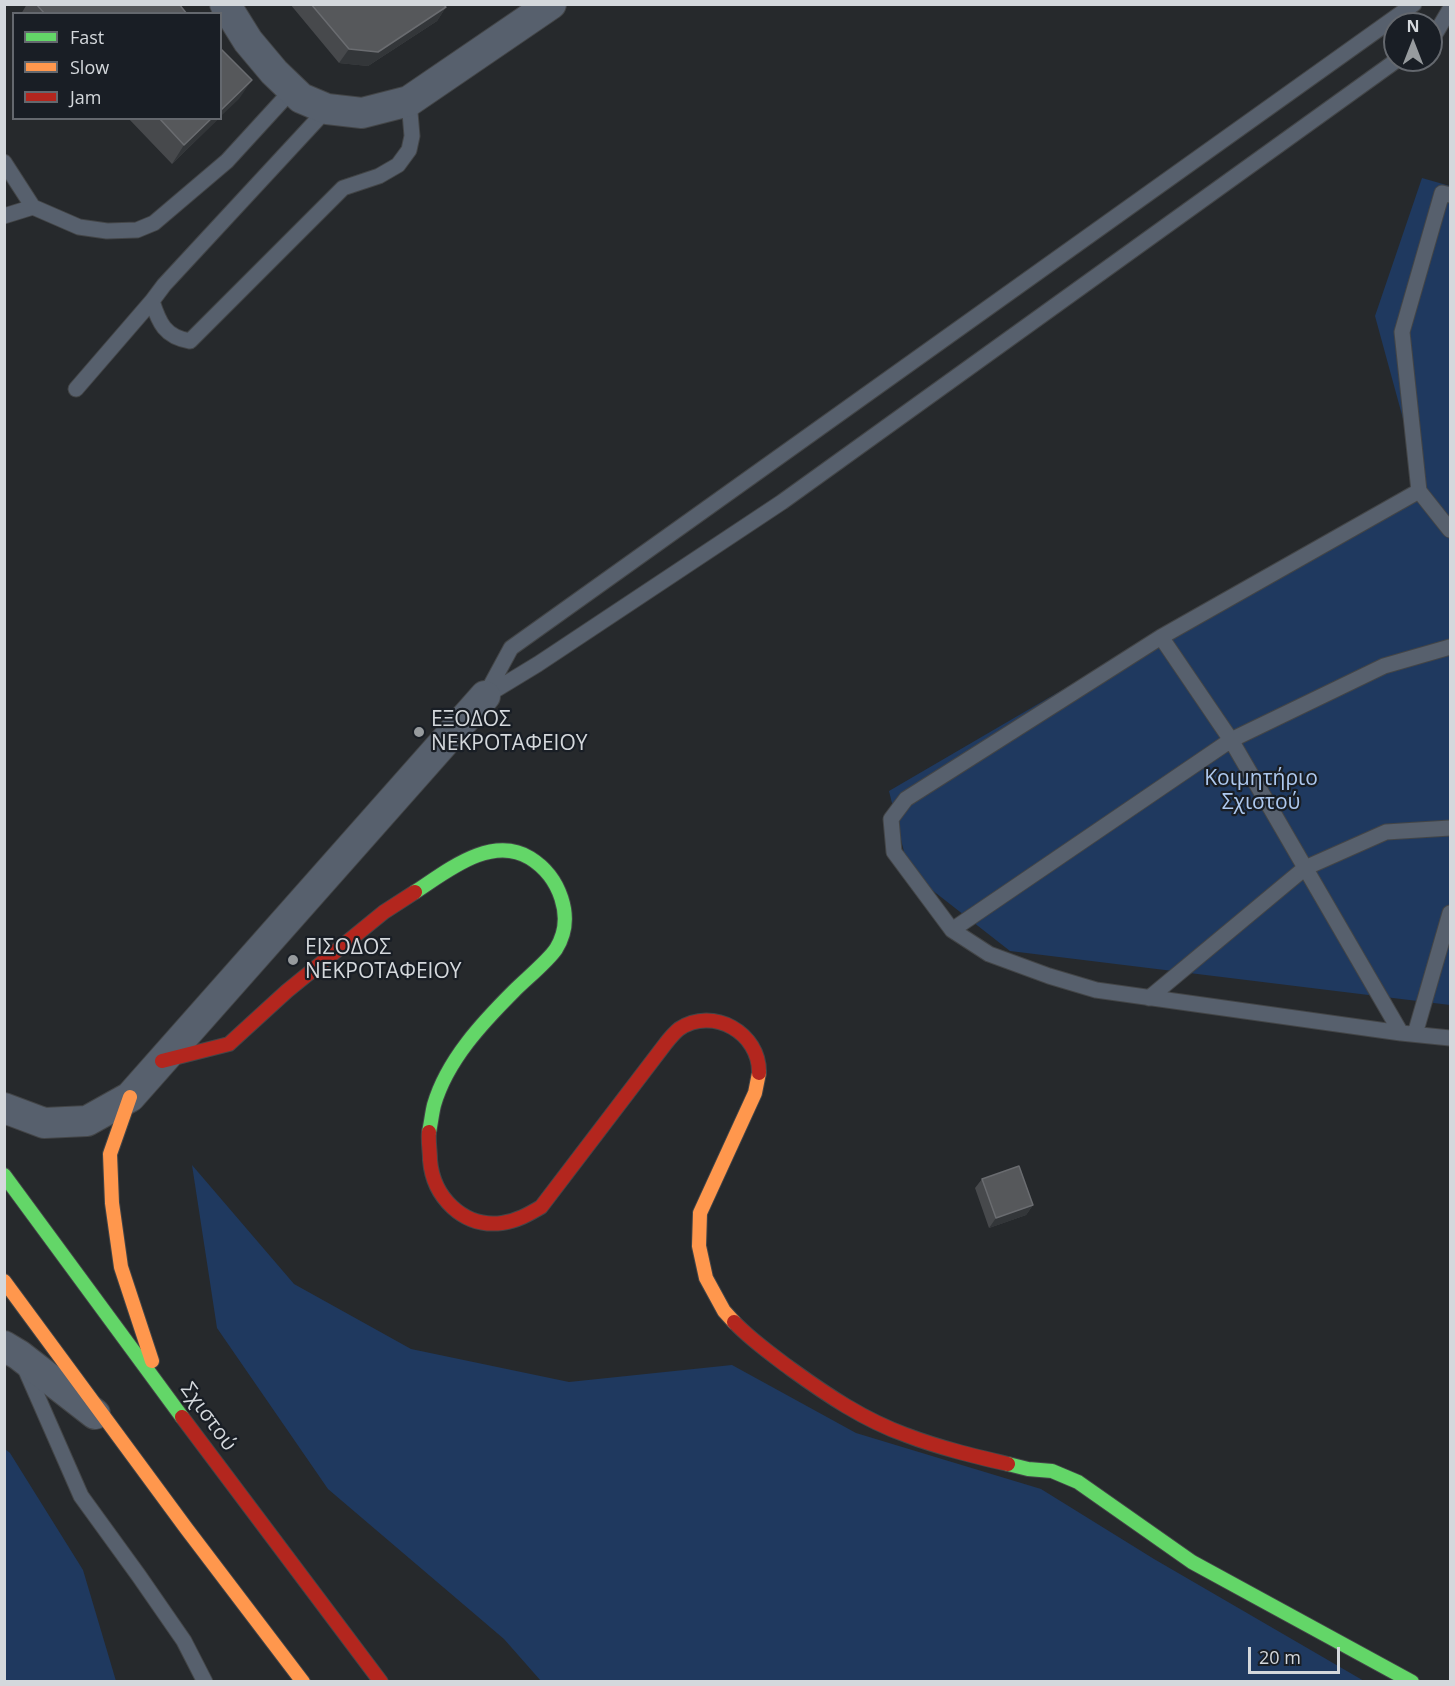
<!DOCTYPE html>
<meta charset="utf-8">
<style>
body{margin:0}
#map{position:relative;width:1455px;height:1686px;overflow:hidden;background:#26292c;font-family:"Open Sans",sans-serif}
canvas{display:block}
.frame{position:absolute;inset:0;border:6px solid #d4d8dc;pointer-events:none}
.legend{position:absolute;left:12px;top:12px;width:210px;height:108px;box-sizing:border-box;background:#191e25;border:2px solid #64686e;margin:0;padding:8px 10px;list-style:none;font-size:18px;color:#d4d8dc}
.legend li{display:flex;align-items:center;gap:12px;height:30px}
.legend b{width:30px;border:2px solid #64686e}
.north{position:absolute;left:1383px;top:12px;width:60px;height:60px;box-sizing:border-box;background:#191e25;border:2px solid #64686e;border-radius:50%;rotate:0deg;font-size:16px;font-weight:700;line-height:24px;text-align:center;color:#d4d8dc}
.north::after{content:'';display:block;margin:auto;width:21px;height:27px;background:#979b9e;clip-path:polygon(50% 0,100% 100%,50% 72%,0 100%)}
.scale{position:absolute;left:1248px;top:1647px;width:92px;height:27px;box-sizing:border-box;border:3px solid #d4d8dc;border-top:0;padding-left:8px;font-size:18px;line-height:21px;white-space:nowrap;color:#d4d8dc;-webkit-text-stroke:4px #191e25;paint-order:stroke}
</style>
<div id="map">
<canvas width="1455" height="1686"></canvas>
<div class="frame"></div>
<ul class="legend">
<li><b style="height:8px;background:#63d668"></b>Fast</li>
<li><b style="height:8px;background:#ff974d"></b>Slow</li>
<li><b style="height:8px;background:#b3261e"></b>Jam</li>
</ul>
<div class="north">N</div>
<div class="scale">20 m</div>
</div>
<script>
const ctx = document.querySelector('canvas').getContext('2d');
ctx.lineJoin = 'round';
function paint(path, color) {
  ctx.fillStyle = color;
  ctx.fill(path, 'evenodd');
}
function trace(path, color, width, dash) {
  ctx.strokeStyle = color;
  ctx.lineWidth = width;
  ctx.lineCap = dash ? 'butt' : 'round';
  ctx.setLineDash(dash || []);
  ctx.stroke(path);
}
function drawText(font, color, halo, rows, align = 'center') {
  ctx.font = font + ' "Open Sans",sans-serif';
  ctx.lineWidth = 4.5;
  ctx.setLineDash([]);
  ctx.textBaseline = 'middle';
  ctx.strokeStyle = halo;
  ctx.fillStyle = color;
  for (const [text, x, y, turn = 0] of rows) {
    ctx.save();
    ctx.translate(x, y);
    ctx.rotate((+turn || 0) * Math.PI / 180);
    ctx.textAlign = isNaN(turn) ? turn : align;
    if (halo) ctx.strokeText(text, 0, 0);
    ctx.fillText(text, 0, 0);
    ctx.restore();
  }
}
const green = new Path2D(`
 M 1422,178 L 1450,186 L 1450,1005 L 1010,951 L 909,872 L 889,791 L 1420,481 L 1375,316 Z
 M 192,1165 L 294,1284 L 411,1349 L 569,1382 L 732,1365 L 856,1433 L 1041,1489 L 1154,1559 L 1364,1681 L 541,1681 L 504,1639 L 328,1489 L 217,1328 Z
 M 5,1449 L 10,1453 L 83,1570 L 116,1681 L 5,1681 Z`);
const lane = new Path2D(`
 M 1431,36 L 1437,31 L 1450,9
 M 327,109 L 164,285 L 152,301 C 159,323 165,337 190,341 L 343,188 L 379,176 L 398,165 L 409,150 L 412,136 L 409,101
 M 4,162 L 33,207 L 79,227 L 107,231 L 137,230 L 154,223 L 227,161 L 292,90
 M 1450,195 L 1442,193 L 1402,332 L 1419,491 L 1450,530
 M 4,216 L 33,207
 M 76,389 L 152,301
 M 1419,491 L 1161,637 L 906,799 L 891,819 L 894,852 L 952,930 L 989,954 L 1049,976 L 1096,990 L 1401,1033 L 1450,1038
 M 1161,637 L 1231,740 L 1401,1033
 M 487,695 L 538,664 L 782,502 L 1397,60
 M 485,696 L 511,648 L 1414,4
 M 952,930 L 1231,740 L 1384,666 L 1450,647
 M 1149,998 L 1305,868 L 1386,832 L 1450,828
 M 1415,1034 L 1450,913
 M 24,1366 L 81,1496 L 139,1576 L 184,1641 L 205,1682`);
const street = new Path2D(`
 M 225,4 L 248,41 L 274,72 L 301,98 L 327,109 L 362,113 L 409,101 L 551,4
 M 4,1108 L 44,1123 L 87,1121 L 130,1097 L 485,696
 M 4,1346 L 19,1355 L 95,1414`);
const fast = new Path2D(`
 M 415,892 C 446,872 491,834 530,858 C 559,876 576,917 556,949 C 548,961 526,979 514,991 C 483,1022 447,1060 434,1105 C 432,1113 431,1123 429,1132
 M 4,1175 L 182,1417
 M 1008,1464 L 1028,1469 L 1052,1471 L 1078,1482 L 1192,1562 L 1412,1682`);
const slow = new Path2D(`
 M 130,1097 L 110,1154 L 112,1203 L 121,1267 L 152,1361
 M 4,1281 L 186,1528 L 303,1682
 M 734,1322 L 724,1311 L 706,1278 L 699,1246 L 700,1213 L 755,1093 L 759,1073`);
const jam = new Path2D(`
 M 162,1061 L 229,1044 L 287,991 L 384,912 L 415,892
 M 429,1132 C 428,1141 430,1151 430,1160 C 433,1197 463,1228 502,1223 C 517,1221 529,1214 541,1207 L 666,1043 C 670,1038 674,1033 679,1029 C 713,1006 760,1033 759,1073
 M 734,1322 C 751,1340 771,1354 791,1369 C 827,1395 864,1420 906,1435 C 940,1448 974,1456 1008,1464
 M 182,1417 L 381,1682`);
const wall = new Path2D(`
 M 27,4 L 179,4 L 187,14 L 21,14 Z
 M 290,4 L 442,4 L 446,7 L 437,21 L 368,66 L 339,63 Z
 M 128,118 L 219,118 L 172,164 Z
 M 982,1179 L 1033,1205 L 1026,1215 L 989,1228 L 975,1188 Z`);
const shadedWall = new Path2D(`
 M 446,7 L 437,21 L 368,66 L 339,63 L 349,49 Z
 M 252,80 L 239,99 L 220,117 L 220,111 Z
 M 212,118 L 219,118 L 172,164 L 184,145 Z
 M 1033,1205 L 1026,1215 L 989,1228 L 996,1218 Z`);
const building = new Path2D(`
 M 36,4 L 179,4 L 187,14 L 45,14 Z
 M 311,4 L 442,4 L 446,7 L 378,52 L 349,49 Z
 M 220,48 L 252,80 L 220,111 Z
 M 159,118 L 212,118 L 184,145 Z
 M 1019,1166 L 1033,1205 L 996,1218 L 982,1179 Z`);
const markers = [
 [419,732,6,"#979b9e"],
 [293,960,6,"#979b9e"]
];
const poiNames = [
 ["ΕΞΟΔΟΣ",431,720],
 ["ΝΕΚΡΟΤΑΦΕΙΟΥ",431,744],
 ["ΕΙΣΟΔΟΣ",305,948],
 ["ΝΕΚΡΟΤΑΦΕΙΟΥ",305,972]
];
const parkNames = [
 ["Κοιμητήριο",1261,779],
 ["Σχιστού",1261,803]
];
const streetNames = [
 ["Σχιστού",208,1417,54]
];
paint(green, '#1f395f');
trace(lane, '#434547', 17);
trace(street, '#434547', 32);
trace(fast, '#434547', 16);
trace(slow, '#434547', 16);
trace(jam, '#434547', 16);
trace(lane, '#57606d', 15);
trace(street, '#57606d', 30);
trace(fast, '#63d668', 14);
trace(slow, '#ff974d', 14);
trace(jam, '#b3261e', 14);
paint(wall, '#47494c');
paint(shadedWall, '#333639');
paint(building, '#56585b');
trace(building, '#6a6c70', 1.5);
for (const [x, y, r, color] of markers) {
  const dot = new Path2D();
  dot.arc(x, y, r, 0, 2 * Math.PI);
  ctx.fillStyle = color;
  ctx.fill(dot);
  trace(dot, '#191e25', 2);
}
drawText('21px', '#d4d8dc', '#191e25', poiNames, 'left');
drawText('21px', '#adc8ee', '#191e25', parkNames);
drawText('21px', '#d4d8dc', '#191e25', streetNames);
</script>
